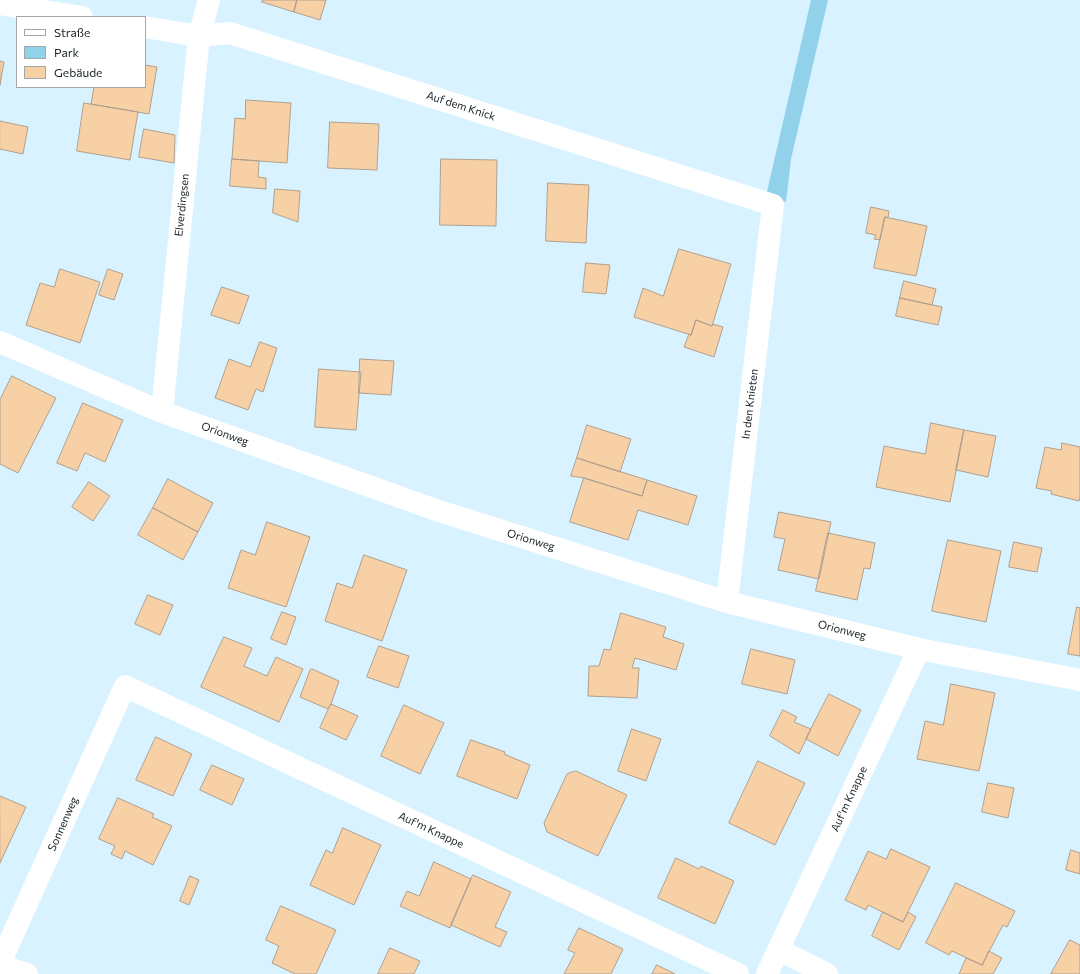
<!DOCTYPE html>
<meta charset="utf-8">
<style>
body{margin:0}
#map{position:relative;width:1080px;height:974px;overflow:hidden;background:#d8f3ff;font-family:Commissioner,sans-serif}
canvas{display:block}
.legend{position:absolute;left:16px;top:16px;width:130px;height:72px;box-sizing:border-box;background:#fff;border:1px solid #a3a7a8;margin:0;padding:5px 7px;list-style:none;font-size:12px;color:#182226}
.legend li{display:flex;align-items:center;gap:8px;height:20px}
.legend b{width:20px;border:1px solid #a3a7a8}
</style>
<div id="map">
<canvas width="1080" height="974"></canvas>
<ul class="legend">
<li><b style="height:5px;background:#fff"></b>Straße</li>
<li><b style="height:11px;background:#92d1ea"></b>Park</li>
<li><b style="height:11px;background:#f7d0a6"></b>Gebäude</li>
</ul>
</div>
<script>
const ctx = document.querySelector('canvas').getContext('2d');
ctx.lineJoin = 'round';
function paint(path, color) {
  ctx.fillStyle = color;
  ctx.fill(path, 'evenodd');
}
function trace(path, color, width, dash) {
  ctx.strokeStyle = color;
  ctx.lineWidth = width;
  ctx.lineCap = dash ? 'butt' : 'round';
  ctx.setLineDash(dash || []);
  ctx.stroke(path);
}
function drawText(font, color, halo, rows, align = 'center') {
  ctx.font = font + ' Commissioner,sans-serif';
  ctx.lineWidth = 3.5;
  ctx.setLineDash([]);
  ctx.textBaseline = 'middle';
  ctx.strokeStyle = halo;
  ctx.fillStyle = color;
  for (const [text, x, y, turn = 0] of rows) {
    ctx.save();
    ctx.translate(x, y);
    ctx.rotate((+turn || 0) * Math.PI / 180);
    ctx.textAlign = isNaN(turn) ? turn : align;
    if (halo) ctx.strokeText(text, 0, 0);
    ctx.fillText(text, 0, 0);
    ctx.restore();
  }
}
const green = new Path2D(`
 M 811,0 L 828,0 L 791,159 L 786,202 L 766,196 Z`);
const building = new Path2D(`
 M 263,0 L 297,0 L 294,12 L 262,2 Z
 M 297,0 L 326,0 L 320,20 L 294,12 Z
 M 0,61 L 4,62 L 0,85 Z
 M 145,65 L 157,67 L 149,114 L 91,104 L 94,87 L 145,87 Z
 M 246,100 L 291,103 L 287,163 L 232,159 L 235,118 L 245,119 Z
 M 84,103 L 138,112 L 130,160 L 77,151 Z
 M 0,121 L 28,127 L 23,154 L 0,149 Z
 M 330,122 L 379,124 L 377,170 L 328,168 Z
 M 144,129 L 175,135 L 174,163 L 139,157 Z
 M 232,159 L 259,161 L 258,177 L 266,178 L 266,189 L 230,186 Z
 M 441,159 L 497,160 L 496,226 L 440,225 Z
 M 548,183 L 589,185 L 586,243 L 546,241 Z
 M 275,189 L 300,191 L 298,222 L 273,213 Z
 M 871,207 L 889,211 L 888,218 L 885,217 L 880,240 L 874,239 L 876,235 L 866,233 Z
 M 885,217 L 927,226 L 916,276 L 874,268 Z
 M 679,249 L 731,264 L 712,326 L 696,320 L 691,335 L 634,317 L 643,288 L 663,296 Z
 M 586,263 L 610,265 L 606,294 L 583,292 Z
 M 60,269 L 100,282 L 80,343 L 26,325 L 40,283 L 54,287 Z
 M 108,269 L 123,274 L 114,300 L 99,295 Z
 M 904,281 L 936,289 L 932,305 L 900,298 Z
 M 222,287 L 249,296 L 239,324 L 211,315 Z
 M 900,298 L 942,307 L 938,325 L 896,316 Z
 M 696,320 L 712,326 L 713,324 L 723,327 L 714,357 L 684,347 L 689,334 L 691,335 Z
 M 260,342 L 277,348 L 263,392 L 256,389 L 248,410 L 215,398 L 229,359 L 250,367 Z
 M 360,359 L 394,361 L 391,395 L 359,393 Z
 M 319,369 L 361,372 L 356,430 L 315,427 Z
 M 12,376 L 56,398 L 18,473 L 0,464 L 0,400 Z
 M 83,403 L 123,420 L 105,462 L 85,453 L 77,471 L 57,463 Z
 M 931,423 L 964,430 L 950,502 L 876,487 L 884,446 L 925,454 Z
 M 587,425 L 631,439 L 620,472 L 577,458 Z
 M 964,430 L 996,436 L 988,477 L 956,470 Z
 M 1062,443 L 1080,447 L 1080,497 L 1079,501 L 1051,494 L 1052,491 L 1036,488 L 1045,447 L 1061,450 Z
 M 577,458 L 647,480 L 642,496 L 584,478 L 571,476 Z
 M 584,478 L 642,496 L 647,480 L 697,496 L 688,525 L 638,510 L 628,540 L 570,522 Z
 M 168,479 L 213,503 L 198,532 L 153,508 Z
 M 89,482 L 110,496 L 93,521 L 72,507 Z
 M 153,508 L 198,532 L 183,560 L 138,535 Z
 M 779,512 L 831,522 L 819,579 L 778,570 L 785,539 L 774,537 Z
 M 267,522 L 310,537 L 286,607 L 228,588 L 241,550 L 255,555 Z
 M 828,533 L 875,543 L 870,569 L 864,568 L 857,600 L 816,591 Z
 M 948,540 L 1001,551 L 986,622 L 932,611 Z
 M 1014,542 L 1042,548 L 1037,572 L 1009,567 Z
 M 364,555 L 407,570 L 382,641 L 325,621 L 337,583 L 352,588 Z
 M 148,595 L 173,605 L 160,635 L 135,624 Z
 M 1077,607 L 1080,608 L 1080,656 L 1068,654 Z
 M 282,612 L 296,617 L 286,645 L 271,639 Z
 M 621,613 L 666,627 L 663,637 L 684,644 L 676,670 L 635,658 L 632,668 L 639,668 L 637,698 L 588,696 L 589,666 L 599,666 L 604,649 L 610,650 Z
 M 224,637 L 252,648 L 244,666 L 267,676 L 276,657 L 303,669 L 279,722 L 201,687 Z
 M 379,646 L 409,656 L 398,688 L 367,677 Z
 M 751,649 L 795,660 L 787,694 L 742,684 Z
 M 312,669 L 339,681 L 331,704 L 328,709 L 300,697 L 310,670 Z
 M 951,684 L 995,693 L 979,771 L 917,759 L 925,721 L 943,725 Z
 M 829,694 L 861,710 L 838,756 L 806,739 Z
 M 331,704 L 358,716 L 346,740 L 320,728 Z
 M 404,705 L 444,723 L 420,774 L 381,756 Z
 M 783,710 L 797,717 L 794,722 L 811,729 L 799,754 L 770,736 Z
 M 632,729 L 661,739 L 646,781 L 618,771 Z
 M 156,737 L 192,754 L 173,796 L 136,780 Z
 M 471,740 L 505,752 L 504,754 L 530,765 L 517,799 L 457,776 Z
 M 758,761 L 805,783 L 775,845 L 729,823 Z
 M 212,765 L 244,779 L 232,805 L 200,790 Z
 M 576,771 L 627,795 L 598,856 L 547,832 L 544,823 L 567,774 Z
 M 988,783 L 1014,788 L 1008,818 L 982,812 Z
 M 0,796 L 26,807 L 0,863 Z
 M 118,798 L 154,814 L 152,817 L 172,826 L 153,865 L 125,851 L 122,859 L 111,854 L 115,846 L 99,839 Z
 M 343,828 L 381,845 L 354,905 L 310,885 L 326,850 L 332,853 Z
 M 891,849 L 930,867 L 903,922 L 868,905 L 866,910 L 845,900 L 868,851 L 886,859 Z
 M 1071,850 L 1080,853 L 1080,874 L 1066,870 Z
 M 676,858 L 699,869 L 701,866 L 734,881 L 715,924 L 658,898 Z
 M 434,862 L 471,879 L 450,928 L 400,906 L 407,891 L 419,896 Z
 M 473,875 L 511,892 L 495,927 L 507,932 L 500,947 L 451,925 Z
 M 190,876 L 199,880 L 189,905 L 180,901 Z
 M 956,883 L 1015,911 L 1007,927 L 1003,925 L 982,965 L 952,951 L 949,955 L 926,943 Z
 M 281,906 L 336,930 L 316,974 L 295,974 L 272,963 L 279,946 L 266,940 Z
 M 883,912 L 903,922 L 908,912 L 916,917 L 899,950 L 872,936 Z
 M 579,928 L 623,949 L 611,974 L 564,974 L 575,953 L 568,950 Z
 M 1070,940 L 1080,945 L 1080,974 L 1051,974 Z
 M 390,948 L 420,961 L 414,974 L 378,974 Z
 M 989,951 L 1002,958 L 993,974 L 959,974 L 966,958 L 982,965 Z
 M 657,965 L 675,974 L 652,974 Z`);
const street = new Path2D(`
 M 0,4 L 82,17
 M 145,27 L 199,36 L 230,33 L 773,205 L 727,602
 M 0,342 L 162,412 L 436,510 L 727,602 L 919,649 L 1080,680
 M 162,412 L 199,36 L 209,0
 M 779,950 L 827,974
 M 0,963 L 125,686 L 738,974
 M 0,965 L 27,974
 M 767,974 L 919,649`);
const streetNames = [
 ["Auf dem Knick",461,106,18],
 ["Elverdingsen",182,205,-84],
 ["In den Knieten",750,404,-83],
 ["Orionweg",225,434,20],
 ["Orionweg",531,540,17],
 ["Orionweg",842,630,14],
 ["Auf'm Knappe",849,799,-65],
 ["Sonnenweg",63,824,-66],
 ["Auf'm Knappe",431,830,25]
];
paint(green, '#92d1ea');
paint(building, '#f7d0a6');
trace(building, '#b09f8d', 1);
trace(street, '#fff', 22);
drawText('11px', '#182226', '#fff', streetNames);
</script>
